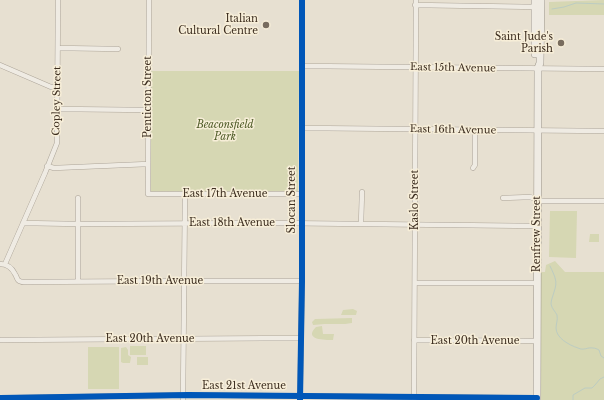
<!DOCTYPE html>
<style>
body{margin:0}
canvas{display:block;background:#e7e0d1}
</style>
<canvas width="604" height="400"></canvas>
<script>
const ctx = document.querySelector('canvas').getContext('2d');
ctx.lineJoin = 'round';
function paint(path, color) {
  ctx.fillStyle = color;
  ctx.fill(path, 'evenodd');
}
function trace(path, color, width, dash) {
  ctx.strokeStyle = color;
  ctx.lineWidth = width;
  ctx.lineCap = dash ? 'butt' : 'round';
  ctx.setLineDash(dash || []);
  ctx.stroke(path);
}
function drawText(font, color, halo, rows, align = 'center') {
  ctx.font = font + ' "Libre Baskerville",serif';
  ctx.lineWidth = 3;
  ctx.setLineDash([]);
  ctx.textBaseline = 'middle';
  ctx.strokeStyle = halo;
  ctx.fillStyle = color;
  for (const [text, x, y, turn = 0] of rows) {
    ctx.save();
    ctx.translate(x, y);
    ctx.rotate((+turn || 0) * Math.PI / 180);
    ctx.textAlign = isNaN(turn) ? turn : align;
    if (halo) ctx.strokeText(text, 0, 0);
    ctx.fillText(text, 0, 0);
    ctx.restore();
  }
}
const green = new Path2D(`
 M 604,0 L 604,15 L 549,15 L 549,2 Z
 M 151,71 L 299,71 L 298,191 L 151,192 Z
 M 550,211 L 577,211 L 576,258 L 549,257 Z
 M 590,234 L 599,234 L 599,242 L 589,242 Z
 M 555,261 L 565,272 L 604,272 L 604,400 L 541,400 L 541,272 L 545,272 L 546,265 Z
 M 353,309 L 357,311 L 356,315 L 341,315 L 343,310 Z
 M 352,318 L 352,323 L 345,324 L 325,324 L 313,325 L 312,322 L 315,319 Z
 M 322,326 L 323,334 L 334,334 L 333,340 C 325,340 303,340 316,327 Z
 M 130,346 L 146,346 L 146,355 L 130,355 Z
 M 88,347 L 119,347 L 119,389 L 88,389 Z
 M 126,347 L 128,350 L 128,355 L 131,357 L 130,363 L 123,363 L 121,362 L 121,348 Z
 M 137,357 L 148,357 L 148,365 L 137,365 Z`);
const stream = new Path2D(`
 M 552,9 L 564,7 L 576,3 L 604,4
 M 550,266 C 555,277 558,281 554,292 C 553,296 551,300 551,304 C 552,309 555,311 557,315 C 558,320 556,324 556,328 C 556,338 569,345 578,348 C 584,351 587,347 593,348 C 595,348 597,349 599,350 L 601,356 L 604,358
 M 573,400 L 573,395 L 585,388 L 592,388 L 595,385 L 600,379 L 604,377`);
const street = new Path2D(`
 M 149,0 L 148,194 L 302,194
 M 415,5 L 538,7
 M 58,48 L 118,49
 M 0,65 L 51,87 L 57,87
 M 303,66 L 604,69
 M 57,109 L 148,110
 M 302,128 L 604,131
 M 47,166 L 54,168 L 148,164
 M 473,168 L 475,165 L 475,130
 M 503,198 L 530,197 L 542,201 L 604,201
 M 23,223 L 78,224 L 275,223 L 537,226
 M 361,224 L 362,192
 M 0,264 C 7,264 12,268 15,274 C 16,275 17,279 18,280 C 20,282 22,282 24,282 L 179,281 L 302,281
 M 5,264 L 45,173 L 57,143 L 58,0
 M 78,281 L 78,198
 M 415,283 L 537,283
 M 0,340 L 301,338
 M 414,340 L 537,341
 M 0,398 L 188,395 L 537,398
 M 183,400 L 185,193
 M 300,400 L 302,281 L 302,0
 M 414,400 L 416,0`);
const secondary = new Path2D(`
 M 535,54 L 535,0
 M 537,400 L 538,68 L 540,63 L 541,0`);
const cycleway = new Path2D(`
 M 0,398 L 188,395 L 537,398
 M 300,400 L 302,281 L 302,0`);
const markers = [
 [266,25,4,"#786c5e"],
 [561,43,4,"#786c5e"]
];
const poiNames = [
 ["Italian",258,19],
 ["Cultural Centre",258,31],
 ["Saint Jude's",553,37],
 ["Parish",553,49]
];
const streetNames = [
 ["East 15th Avenue",453,68,1],
 ["Penticton Street",148,97,-90],
 ["Copley Street",57,101,-89],
 ["East 16th Avenue",453,130,1],
 ["East 17th Avenue",225,194],
 ["Slocan Street",292,200,-90],
 ["Kaslo Street",415,200,-90],
 ["East 18th Avenue",232,223],
 ["Renfrew Street",537,234,-90],
 ["East 19th Avenue",160,281],
 ["East 20th Avenue",150,339],
 ["East 20th Avenue",475,341],
 ["East 21st Avenue",244,386]
];
const parkNames = [
 ["Beaconsfield",225,125],
 ["Park",225,137]
];
paint(green, '#d6d7b3');
trace(stream, '#bcccc2', 1);
trace(street, '#ada599', 5.5);
trace(secondary, '#9c958a', 8);
trace(street, '#efebe3', 4.5);
trace(secondary, '#efebe3', 7);
trace(cycleway, '#0057b8', 6);
for (const [x, y, r, color] of markers) {
  const dot = new Path2D();
  dot.arc(x, y, r, 0, 2 * Math.PI);
  ctx.fillStyle = color;
  ctx.fill(dot);
  trace(dot, '#f7eed8', 1.5);
}
drawText('10px', '#3d2e20', '#f7eed8', poiNames, 'right');
drawText('10px', '#3d2e20', '#f7eed8', streetNames);
drawText('italic 10px', '#4d5a26', '#f7eed8', parkNames);
</script>
